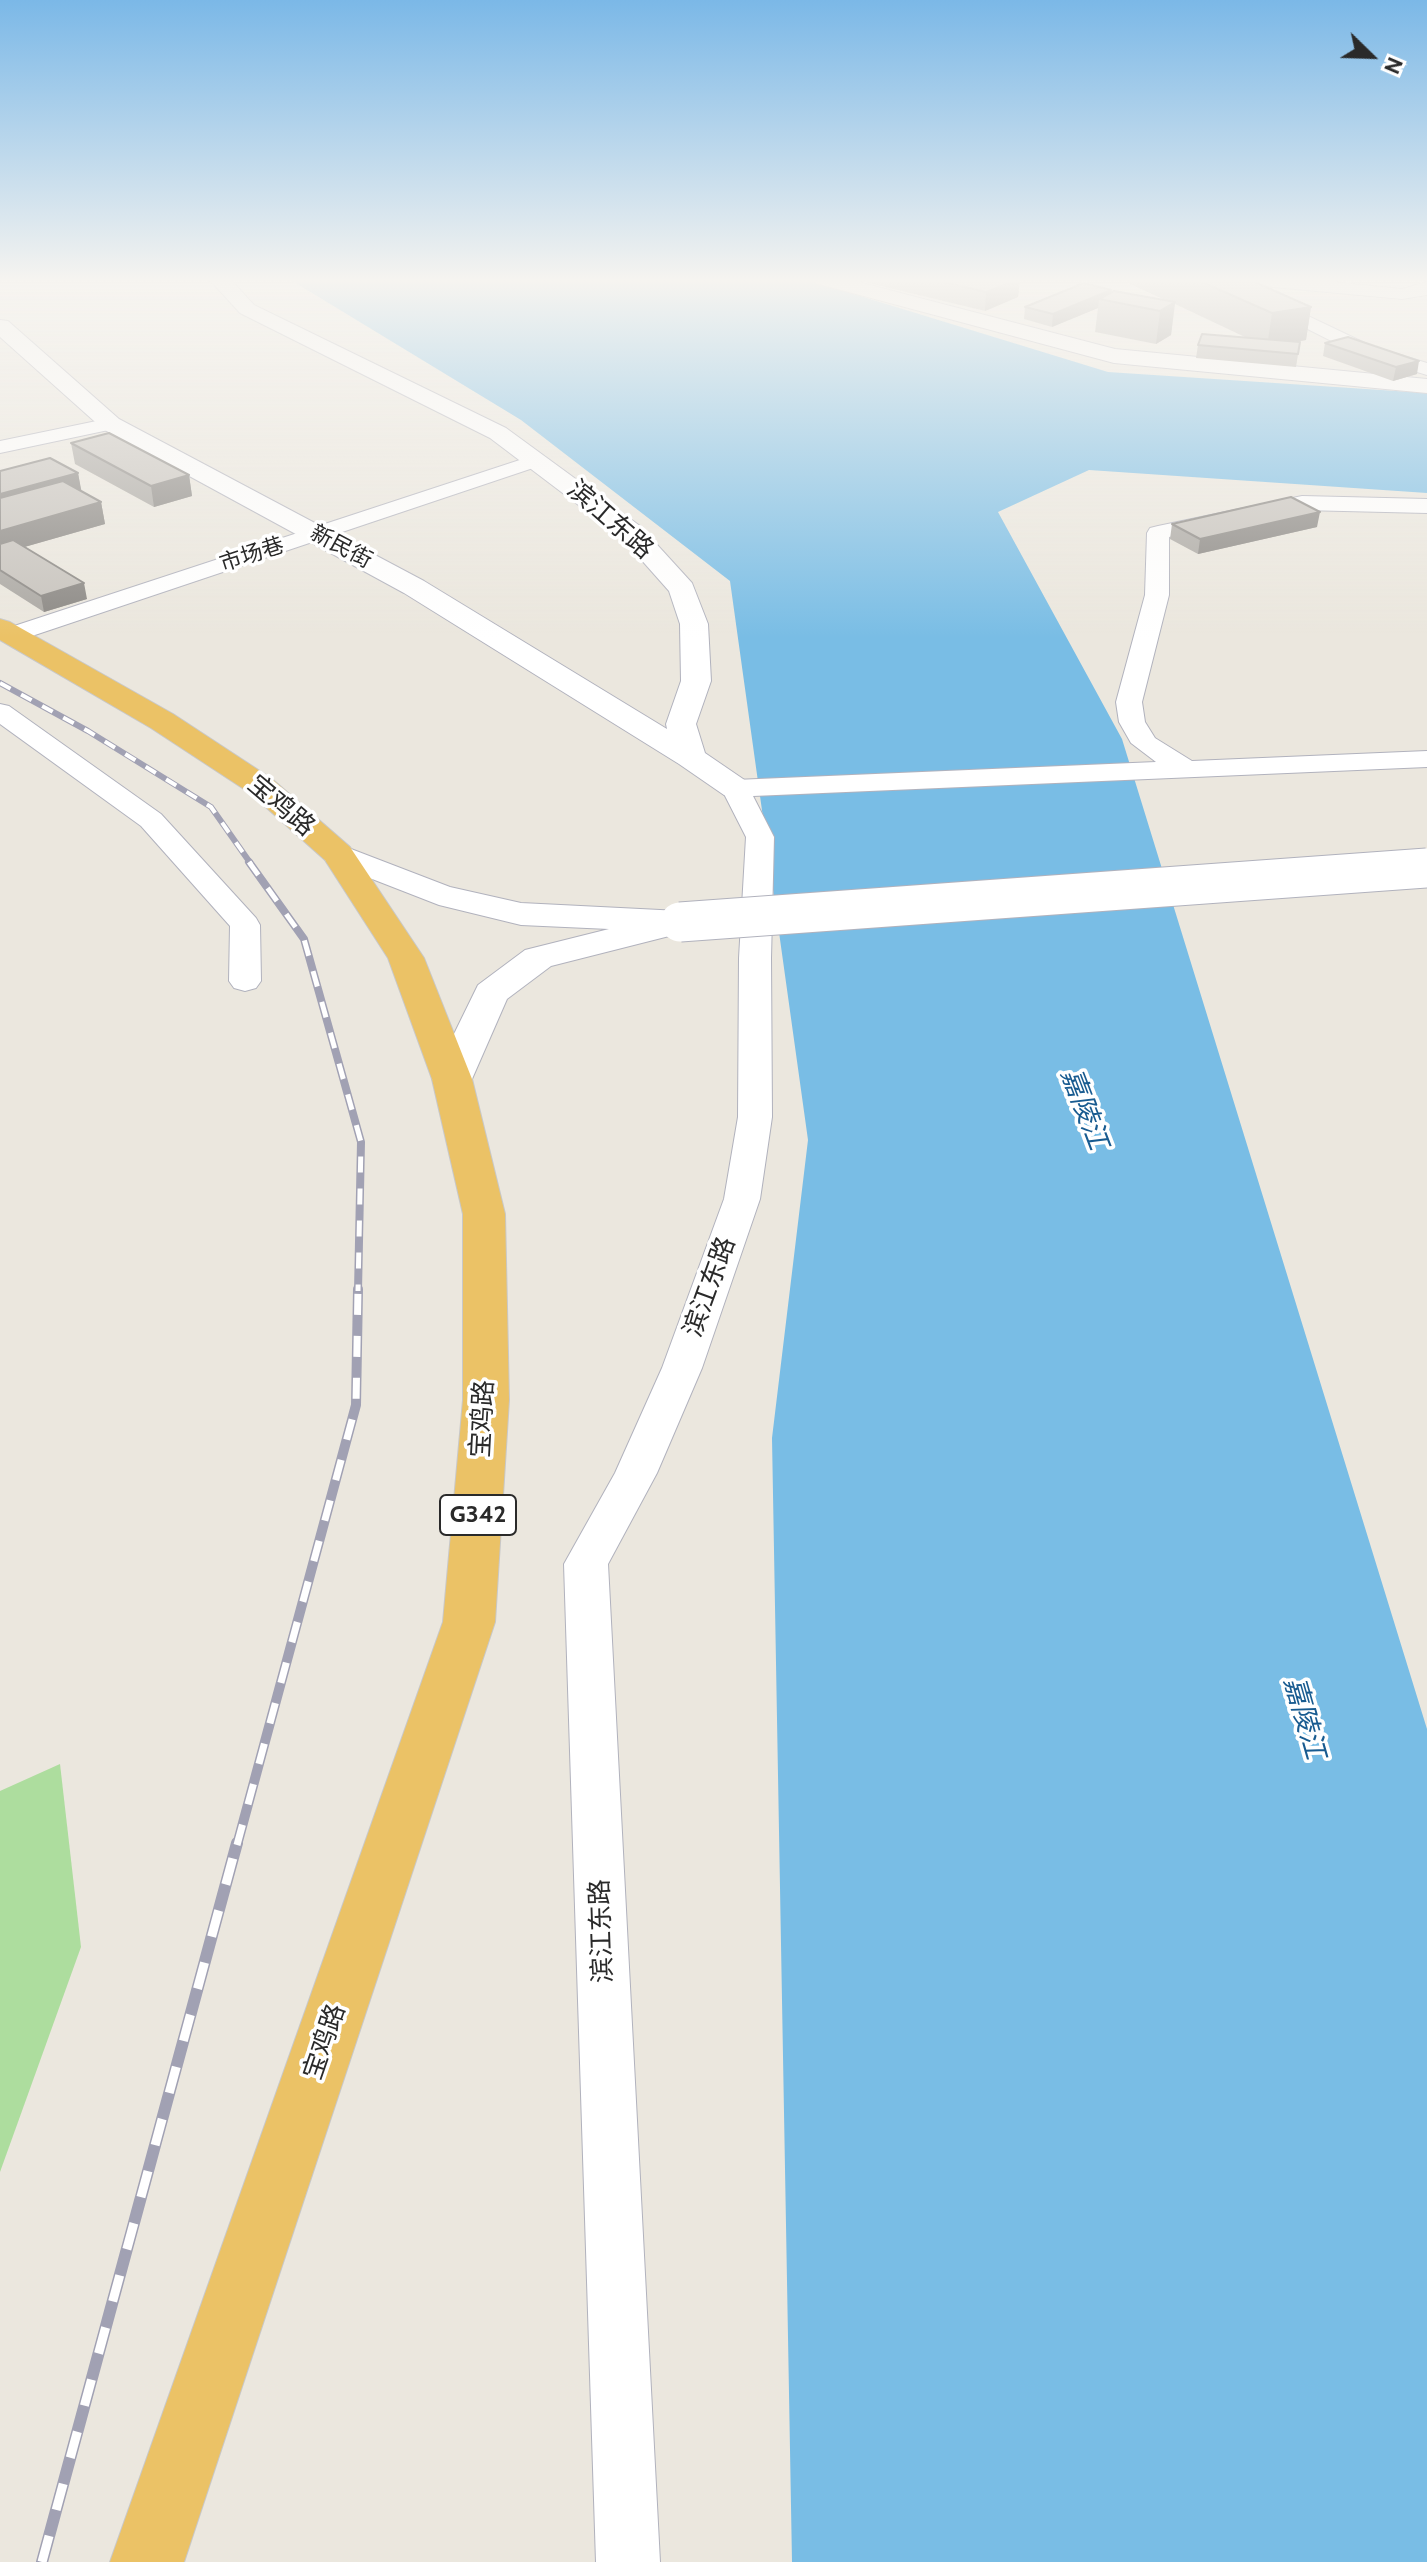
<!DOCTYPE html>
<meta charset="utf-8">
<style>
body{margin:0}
#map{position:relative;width:1427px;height:2562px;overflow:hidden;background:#ebe7de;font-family:Cabin,sans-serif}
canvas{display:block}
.north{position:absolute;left:1331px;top:16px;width:80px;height:80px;-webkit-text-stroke:6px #fff;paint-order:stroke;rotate:113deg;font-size:22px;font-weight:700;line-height:32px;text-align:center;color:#2a2a2a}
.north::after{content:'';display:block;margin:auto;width:28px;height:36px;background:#2a2a2a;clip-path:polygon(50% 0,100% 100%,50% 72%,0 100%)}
</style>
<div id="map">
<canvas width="1427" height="2562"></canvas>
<div class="north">N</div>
</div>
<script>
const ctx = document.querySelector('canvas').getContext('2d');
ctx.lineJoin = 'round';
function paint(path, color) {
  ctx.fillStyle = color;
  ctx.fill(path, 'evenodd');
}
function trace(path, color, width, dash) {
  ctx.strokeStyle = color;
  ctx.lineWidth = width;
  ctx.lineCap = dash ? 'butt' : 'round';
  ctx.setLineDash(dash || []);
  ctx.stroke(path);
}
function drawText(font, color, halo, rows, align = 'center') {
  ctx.font = font + ' Cabin,"Noto Sans SC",sans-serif';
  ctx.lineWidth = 7;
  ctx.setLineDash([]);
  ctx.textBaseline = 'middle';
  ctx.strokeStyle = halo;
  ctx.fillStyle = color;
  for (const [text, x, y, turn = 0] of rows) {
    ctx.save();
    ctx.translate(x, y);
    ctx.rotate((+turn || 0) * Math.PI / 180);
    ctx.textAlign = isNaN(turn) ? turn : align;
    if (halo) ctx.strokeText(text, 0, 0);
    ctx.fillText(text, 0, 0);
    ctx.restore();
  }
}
const green = new Path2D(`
 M 60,1764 L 81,1947 L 0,2172 L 0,1791 Z`);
const water = new Path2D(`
 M 289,279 L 805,279 L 1108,372 L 1427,393 L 1427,493 L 1089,470 L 998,512 L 1122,739 L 1427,1729 L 1427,2562 L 792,2562 L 772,1438 L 808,1140 L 730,581 L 521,420 Z`);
const minor = new Path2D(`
 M 1209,279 L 1302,279 L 1402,289 L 1427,282 L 1427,295 L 1402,299 L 1241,284 L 1371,346 L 1427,363 L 1427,375 L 1357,354 Z
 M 111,418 L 121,424 L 118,428 L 0,453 L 0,441 Z
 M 538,454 L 549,460 L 545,464 L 20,640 L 11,642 L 0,637 L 2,630 Z
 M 1302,496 L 1427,499 L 1427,513 L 1302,510 L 1169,537 L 1169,595 L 1142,702 L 1145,722 L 1155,738 L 1192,761 L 1427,751 L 1427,767 L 753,796 L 774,837 L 771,958 L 772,1117 L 760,1199 L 702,1368 L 657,1473 L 608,1564 L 660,2562 L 596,2562 L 564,1564 L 615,1473 L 662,1368 L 724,1199 L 738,1117 L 739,958 L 746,837 L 721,788 L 725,782 L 735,780 L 1156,762 L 1131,743 L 1119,722 L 1116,702 L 1145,595 L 1147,533 L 1150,528 L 1158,526 Z
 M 0,704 L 9,706 L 161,814 L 256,918 L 260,925 L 261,981 L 256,988 L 245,991 L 234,988 L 229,981 L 230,926 L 141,826 L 0,724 Z`);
const tertiary = new Path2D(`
 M 209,279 L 230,279 L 254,305 L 506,428 L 640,526 L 692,583 L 708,624 L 711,681 L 696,724 L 705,753 L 746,781 L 751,788 L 746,795 L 735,798 L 724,795 L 679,764 L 404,593 L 103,429 L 0,337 L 0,320 L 8,321 L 119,419 L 424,581 L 667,729 L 666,724 L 681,681 L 680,624 L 669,591 L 622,538 L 490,438 L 240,313 Z
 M 812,279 L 847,279 L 1115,349 L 1427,379 L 1427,393 L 1114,363 L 815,283 Z`);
const secondary = new Path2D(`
 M 338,844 L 450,887 L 521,903 L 680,911 L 693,914 L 698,922 L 693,930 L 551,966 L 507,999 L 472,1079 L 466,1087 L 452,1091 L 438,1087 L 432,1079 L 478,985 L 525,950 L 609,929 L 521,925 L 439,905 L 326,861 L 321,854 L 326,847 Z`);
const trunk = new Path2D(`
 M 0,619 L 10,622 L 173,714 L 272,779 L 350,847 L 424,958 L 472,1079 L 505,1214 L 509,1400 L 495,1622 L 184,2562 L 110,2562 L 443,1622 L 463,1400 L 463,1214 L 432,1079 L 388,958 L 325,860 L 250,793 L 151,728 L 0,640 Z`);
const railFar3 = new Path2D(`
 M 0,683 L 88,731 L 211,807 L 251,864`);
const railFar2 = new Path2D(`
 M 249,862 L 304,939 L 361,1142 L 358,1291`);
const railFar1 = new Path2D(`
 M 237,1845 L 356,1405 L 358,1289`);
const rail = new Path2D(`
 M 42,2562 L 237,1843`);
const secondaryBridge = new Path2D(`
 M 680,922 L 1427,868`);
const wall = new Path2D(`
 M 852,279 L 1020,279 L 1018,297 L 985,311 Z
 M 1129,279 L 1248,279 L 1311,307 L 1306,340 L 1296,342 L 1300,342 L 1296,367 L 1196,358 L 1198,345 L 1247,338 L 1175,304 L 1171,335 L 1156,344 L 1095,332 L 1098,308 L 1052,327 L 1024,319 L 1025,307 L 1111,292 L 1167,301 L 1128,283 Z
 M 1325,343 L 1417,374 L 1393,381 L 1323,356 Z
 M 71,443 L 189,475 L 192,496 L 154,507 L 75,464 Z
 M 0,471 L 78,473 L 81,491 L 101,502 L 105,524 L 24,547 L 87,599 L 44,612 L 0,584 Z
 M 1172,524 L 1317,527 L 1198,554 L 1170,539 Z`);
const shadedWall = new Path2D(`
 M 1020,279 L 1018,297 L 985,311 L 986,292 Z
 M 1111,290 L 1110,301 L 1099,299 L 1098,308 L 1052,327 L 1053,314 Z
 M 1175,302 L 1171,335 L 1156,344 L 1160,311 Z
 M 1311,307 L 1306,340 L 1267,347 L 1272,313 Z
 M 1419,361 L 1417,374 L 1393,381 L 1396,367 Z
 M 78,473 L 82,494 L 0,516 L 0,494 Z
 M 189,475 L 192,496 L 154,507 L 151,486 Z
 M 101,502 L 105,524 L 0,554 L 0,531 Z
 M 1320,512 L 1317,527 L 1198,554 L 1200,539 Z
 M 84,583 L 87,599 L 44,612 L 41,596 Z`);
const building = new Path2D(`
 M 930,279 L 1019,279 L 986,292 Z
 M 1195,279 L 1248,279 L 1311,307 L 1272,313 Z
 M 1084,283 L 1111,290 L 1053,314 L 1025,307 Z
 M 1114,291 L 1175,302 L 1160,311 L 1099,299 Z
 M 1202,334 L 1300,342 L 1298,354 L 1198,345 Z
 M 1348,337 L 1419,361 L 1396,367 L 1325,343 Z
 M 109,433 L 189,475 L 151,486 L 71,443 Z
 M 50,458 L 78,473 L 0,494 L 0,471 Z
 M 63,481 L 101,502 L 0,531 L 0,498 Z
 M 1291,497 L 1320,512 L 1200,539 L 1172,524 Z
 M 13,540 L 84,583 L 41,596 L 0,570 L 0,544 Z`);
const farStreetnames = [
 ["新民街",341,547,28],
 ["市场巷",252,555,-18]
];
const shields = [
 [478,1515,76]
];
const shieldNames = [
 ["G342",478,1515]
];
const streetNames = [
 ["滨江东路",610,520,41],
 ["宝鸡路",281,806,40],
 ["滨江东路",710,1287,-70],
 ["宝鸡路",483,1419,-87],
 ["滨江东路",602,1931,-92],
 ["宝鸡路",325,2042,-71]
];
const waterNames = [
 ["嘉陵江",1084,1109,69],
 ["嘉陵江",1304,1718,74]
];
paint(green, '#addd9e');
paint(water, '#79bde5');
trace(minor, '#b1b2bd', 2);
trace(tertiary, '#b1b2bd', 2);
trace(secondary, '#b1b2bd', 2);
trace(trunk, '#c8c8c8', 2);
paint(minor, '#fff');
paint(tertiary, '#fff');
paint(secondary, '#fff');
paint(trunk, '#ebc266');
trace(railFar3, '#a1a1b3', 6);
trace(railFar2, '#a1a1b3', 8);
trace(railFar1, '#a1a1b3', 10);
trace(rail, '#a1a1b3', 12);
trace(railFar3, '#fff', 4, [12]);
trace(railFar2, '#fff', 5, [16]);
trace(railFar1, '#fff', 7, [21]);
trace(rail, '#fff', 9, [27]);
trace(secondaryBridge, '#b1b2bd', 41, []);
trace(secondaryBridge, '#fff', 39);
paint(wall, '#aba8a3');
paint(shadedWall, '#8b8884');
paint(building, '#c7c3bd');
trace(building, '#8b8884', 2);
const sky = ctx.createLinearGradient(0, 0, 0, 638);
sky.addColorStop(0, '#7bb8e7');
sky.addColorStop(0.44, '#f6f4f0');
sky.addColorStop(1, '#f6f4f000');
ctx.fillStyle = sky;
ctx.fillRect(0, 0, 1427, 638);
drawText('22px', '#2a2a2a', '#fff', farStreetnames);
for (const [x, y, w] of shields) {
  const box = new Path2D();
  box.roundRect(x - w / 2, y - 20, w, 40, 6);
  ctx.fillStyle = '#fff';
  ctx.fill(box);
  trace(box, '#2a2a2a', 2);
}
drawText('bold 24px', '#2a2a2a', null, shieldNames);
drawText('26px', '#2a2a2a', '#fff', streetNames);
drawText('italic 28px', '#185b90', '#fff', waterNames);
</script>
